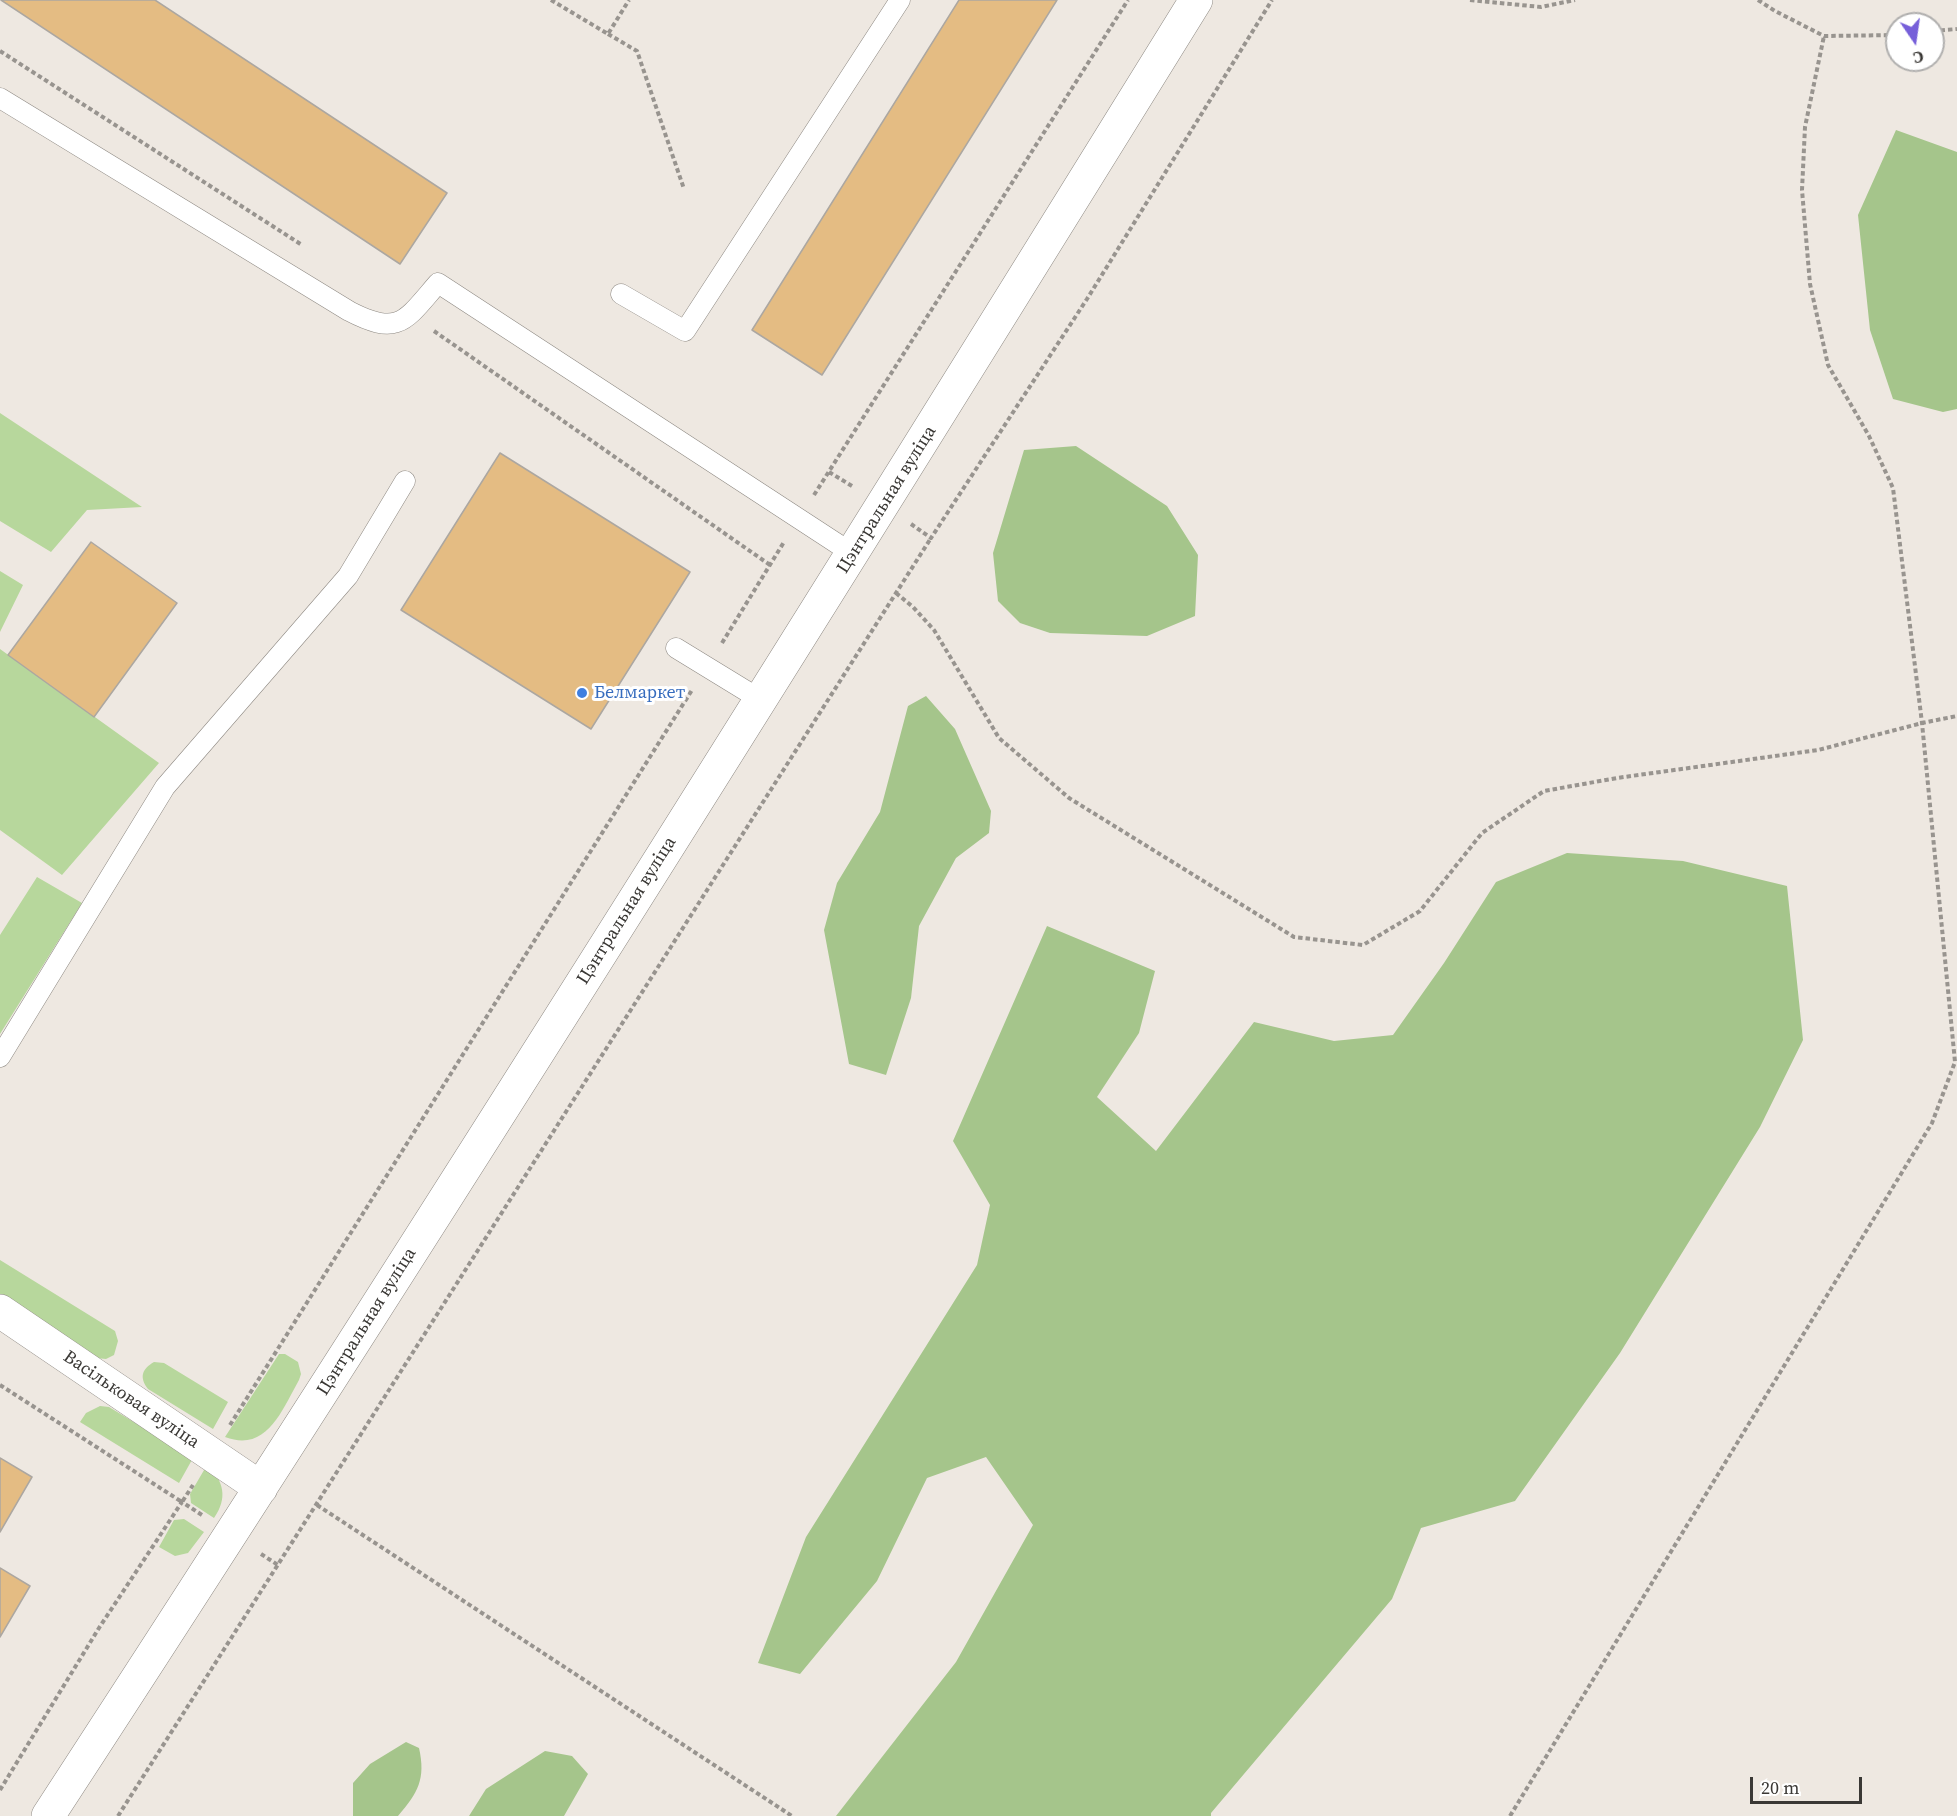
<!DOCTYPE html>
<meta charset="utf-8">
<style>
body{margin:0}
#map{position:relative;width:1957px;height:1816px;overflow:hidden;background:#eee8e1;font-family:"Source Serif 4",serif}
canvas{display:block}
.north{position:absolute;left:1885px;top:12px;width:60px;height:60px;box-sizing:border-box;background:#fff;border:2px solid #b0afae;border-radius:50%;rotate:167deg;font-size:16px;font-weight:700;line-height:24px;text-align:center;color:#3a3835}
.north::after{content:'';display:block;margin:auto;width:21px;height:27px;background:#765fd9;clip-path:polygon(50% 0,100% 100%,50% 72%,0 100%)}
.scale{position:absolute;left:1750px;top:1777px;width:112px;height:27px;box-sizing:border-box;border:3px solid #3a3835;border-top:0;padding-left:8px;font-size:18px;line-height:21px;white-space:nowrap;color:#3a3835;-webkit-text-stroke:4px #fff;paint-order:stroke}
</style>
<div id="map">
<canvas width="1957" height="1816"></canvas>
<div class="north">С</div>
<div class="scale">20 m</div>
</div>
<script>
const ctx = document.querySelector('canvas').getContext('2d');
ctx.lineJoin = 'round';
function paint(path, color) {
  ctx.fillStyle = color;
  ctx.fill(path, 'evenodd');
}
function trace(path, color, width, dash) {
  ctx.strokeStyle = color;
  ctx.lineWidth = width;
  ctx.lineCap = dash ? 'butt' : 'round';
  ctx.setLineDash(dash || []);
  ctx.stroke(path);
}
function drawText(font, color, halo, rows, align = 'center') {
  ctx.font = font + ' "Source Serif 4",serif';
  ctx.lineWidth = 6;
  ctx.setLineDash([]);
  ctx.textBaseline = 'middle';
  ctx.strokeStyle = halo;
  ctx.fillStyle = color;
  for (const [text, x, y, turn = 0] of rows) {
    ctx.save();
    ctx.translate(x, y);
    ctx.rotate((+turn || 0) * Math.PI / 180);
    ctx.textAlign = isNaN(turn) ? turn : align;
    if (halo) ctx.strokeText(text, 0, 0);
    ctx.fillText(text, 0, 0);
    ctx.restore();
  }
}
const green = new Path2D(`
 M 0,413 L 142,507 L 87,510 L 51,552 L 0,521 Z
 M 0,571 L 23,585 L 0,632 Z
 M 0,649 L 159,763 L 62,875 L 0,830 Z
 M 37,877 L 82,903 L 0,1034 L 0,935 Z
 M 0,1260 L 115,1331 L 118,1341 L 114,1355 L 106,1359 L 96,1358 L 0,1298 Z
 M 279,1354 L 285,1354 L 298,1362 L 301,1374 L 299,1380 C 282,1410 267,1453 225,1437 Z
 M 154,1362 L 164,1363 L 228,1402 L 213,1429 L 148,1389 C 139,1377 142,1369 154,1362 Z
 M 100,1406 L 109,1407 L 193,1458 L 179,1483 L 80,1422 L 86,1413 Z
 M 207,1465 C 224,1481 228,1498 214,1518 L 191,1503 L 190,1494 Z
 M 184,1519 L 204,1532 L 188,1553 L 175,1556 L 159,1547 L 174,1520 Z`);
const forest = new Path2D(`
 M 1896,130 L 1957,152 L 1957,409 L 1943,412 L 1893,399 L 1870,330 L 1858,215 Z
 M 1076,446 L 1167,506 L 1198,555 L 1195,616 L 1147,636 L 1050,633 L 1020,623 L 998,601 L 993,553 L 1024,450 Z
 M 926,696 L 955,729 L 991,811 L 989,833 L 956,858 L 919,926 L 911,998 L 886,1075 L 849,1064 L 824,930 L 837,883 L 880,812 L 908,706 Z
 M 1567,853 L 1683,861 L 1787,886 L 1803,1040 L 1760,1127 L 1620,1353 L 1515,1501 L 1421,1528 L 1392,1599 L 1211,1813 L 1211,1816 L 836,1816 L 956,1662 L 1033,1525 L 986,1457 L 927,1478 L 877,1581 L 800,1674 L 758,1663 L 806,1537 L 977,1265 L 990,1205 L 953,1141 L 1047,926 L 1155,971 L 1139,1033 L 1097,1097 L 1156,1151 L 1254,1022 L 1334,1041 L 1393,1035 L 1444,963 L 1496,882 Z
 M 406,1742 L 419,1748 C 426,1779 418,1793 398,1816 L 353,1816 L 353,1783 L 370,1764 Z
 M 545,1751 L 572,1756 L 588,1774 L 564,1816 L 469,1816 L 486,1789 Z`);
const building = new Path2D(`
 M 1,0 L 155,0 L 447,193 L 400,264 Z
 M 959,0 L 1057,0 L 822,375 L 752,330 Z
 M 500,453 L 690,572 L 591,729 L 401,610 Z
 M 91,542 L 177,603 L 94,717 L 8,655 Z
 M 0,1458 L 32,1477 L 0,1532 Z
 M 0,1568 L 30,1586 L 0,1637 Z`);
const path = new Path2D(`
 M 551,0 L 608,34 L 629,0
 M 1470,0 L 1541,7 L 1575,0
 M 1758,0 L 1775,11 L 1824,36 L 1897,35
 M 1933,31 L 1957,29
 M 608,34 L 637,51 L 684,189
 M 0,51 L 302,245
 M 434,331 L 770,565
 M 829,472 L 852,486
 M 814,495 L 1128,0
 M 911,524 L 931,538 L 1087,299 L 1272,0
 M 896,593 L 913,607 L 934,630 L 999,738 L 1069,798 L 1294,937 L 1363,945 L 1420,911 L 1482,833 L 1544,791 L 1617,778 L 1818,750 L 1922,723 L 1957,716
 M 722,643 L 784,542
 M 0,1385 L 182,1502 L 193,1485
 M 230,1425 L 692,690
 M 317,1505 L 792,1816
 M 261,1554 L 278,1565
 M 0,1790 L 99,1628 L 182,1502 L 202,1515
 M 118,1816 L 931,538
 M 1510,1816 L 1932,1123 L 1955,1062 L 1922,723 L 1893,488 L 1869,436 L 1828,365 L 1810,284 L 1802,190 L 1805,127 L 1824,36`);
const service = new Path2D(`
 M 0,98 L 349,311 C 399,337 405,321 438,283 L 853,554
 M 621,294 L 685,331 L 900,0
 M 676,648 L 761,700
 M 0,1057 L 165,787 L 348,576 L 405,481`);
const minor = new Path2D(`
 M 0,1311 L 261,1488
 M 48,1816 C 439,1216 819,609 1196,0`);
const markers = [
 [582,693,6,"#3f7fe0"]
];
const streetNames = [
 ["Цэнтральная вуліца",887,500,-58],
 ["Цэнтральная вуліца",627,911,-58],
 ["Цэнтральная вуліца",367,1322,-58],
 ["Васільковая вуліца",131,1400,34]
];
const shopNames = [
 ["Белмаркет",594,693]
];
paint(green, '#b7d79c');
paint(forest, '#a5c58b');
paint(building, '#e4bc83');
trace(building, '#aca7a1', 1.5);
trace(service, '#8d8882', 21);
trace(minor, '#8d8882', 34);
trace(path, '#98948f', 4, [4.5, 3]);
trace(service, '#fff', 20);
trace(minor, '#fff', 33);
for (const [x, y, r, color] of markers) {
  const dot = new Path2D();
  dot.arc(x, y, r, 0, 2 * Math.PI);
  ctx.fillStyle = color;
  ctx.fill(dot);
  trace(dot, '#fff', 2);
}
drawText('18px', '#3a3835', '#fff', streetNames);
drawText('18px', '#366cbe', '#fff', shopNames, 'left');
</script>
